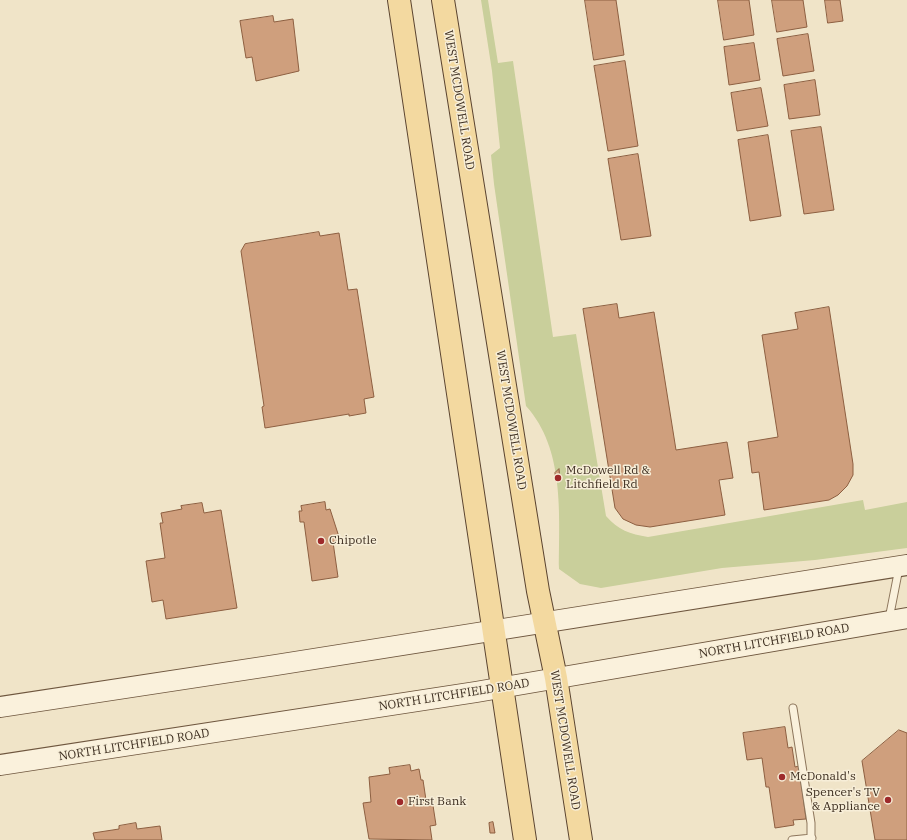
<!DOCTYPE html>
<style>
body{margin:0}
canvas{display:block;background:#f0e4c8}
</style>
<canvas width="907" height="840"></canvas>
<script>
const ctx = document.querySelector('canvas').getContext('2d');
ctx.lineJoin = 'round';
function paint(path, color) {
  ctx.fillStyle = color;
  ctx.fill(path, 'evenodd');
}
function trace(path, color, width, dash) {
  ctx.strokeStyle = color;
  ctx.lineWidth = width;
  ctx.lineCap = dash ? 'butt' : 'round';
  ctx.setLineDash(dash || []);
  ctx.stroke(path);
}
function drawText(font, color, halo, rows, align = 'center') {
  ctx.font = font + ' "IBM Plex Serif",serif';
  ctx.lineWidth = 3;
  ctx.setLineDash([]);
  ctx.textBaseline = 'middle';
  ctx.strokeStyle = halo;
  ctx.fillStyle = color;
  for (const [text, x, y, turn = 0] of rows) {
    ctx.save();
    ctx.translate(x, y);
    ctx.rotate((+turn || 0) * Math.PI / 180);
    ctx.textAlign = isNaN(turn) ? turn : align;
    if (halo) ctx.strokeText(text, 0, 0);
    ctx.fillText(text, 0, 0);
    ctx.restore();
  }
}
const green = new Path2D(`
 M 481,0 L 488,0 L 498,63 L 513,61 L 553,337 L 576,334 L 606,516 C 618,530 630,534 648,537 L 863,500 L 865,510 L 907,502 L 907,548 L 815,560 L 722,568 L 601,588 L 580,584 L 559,569 C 559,514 565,449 526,406 L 494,184 L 491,155 L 500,148 L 492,71 Z`);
const building = new Path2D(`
 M 585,0 L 616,0 L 624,55 L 594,60 Z
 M 718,0 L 749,0 L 754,35 L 724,40 Z
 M 772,0 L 803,0 L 807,27 L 777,32 Z
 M 825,0 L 840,0 L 843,21 L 828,23 Z
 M 273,16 L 274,22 L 293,19 L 299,71 L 256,81 L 252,57 L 246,58 L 240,21 Z
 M 808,34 L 814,71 L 783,76 L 777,39 Z
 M 754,43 L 760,80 L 729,85 L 724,47 Z
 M 625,61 L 638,146 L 608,151 L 594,66 Z
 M 815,80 L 820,115 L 789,119 L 784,85 Z
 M 761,88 L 768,126 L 737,131 L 731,93 Z
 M 821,127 L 834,210 L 804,214 L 791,131 Z
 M 768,135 L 781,216 L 750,221 L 738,140 Z
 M 638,154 L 651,236 L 621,240 L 608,159 Z
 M 319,232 L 320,236 L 339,233 L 348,290 L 357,289 L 374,397 L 364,399 L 366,413 L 349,416 L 349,414 L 265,428 L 262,407 L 264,406 L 241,251 L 245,244 Z
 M 617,304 L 619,318 L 654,312 L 676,450 L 727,442 L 733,478 L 719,480 L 725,515 L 650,527 L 636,525 L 623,519 L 615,508 L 583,309 Z
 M 829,307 L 853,464 L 853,475 L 847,486 L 838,495 L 829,500 L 764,510 L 759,472 L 752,473 L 748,442 L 778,437 L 762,335 L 798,329 L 795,313 Z
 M 559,469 L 560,480 L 556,481 L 555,473 Z
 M 325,502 L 326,510 L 330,509 L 340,540 L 333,542 L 338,577 L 312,581 L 304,522 L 300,522 L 299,511 L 302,511 L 301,506 Z
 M 202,503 L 204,513 L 221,510 L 237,608 L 166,619 L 163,600 L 152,602 L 146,561 L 165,558 L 160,523 L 163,523 L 161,513 L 182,509 L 181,506 Z
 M 785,727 L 788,748 L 792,747 L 795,767 L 799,766 L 806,819 L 793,820 L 794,825 L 775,828 L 769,787 L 766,787 L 762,758 L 747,760 L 743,733 Z
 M 899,730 L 907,733 L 907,840 L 875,840 L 862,761 Z
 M 410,765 L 411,771 L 419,769 L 421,780 L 423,780 L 426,800 L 432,799 L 436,825 L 430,826 L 432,840 L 369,839 L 363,803 L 371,802 L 369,777 L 390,774 L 389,768 Z
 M 493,822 L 495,833 L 490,833 L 489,823 Z
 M 136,823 L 137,829 L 160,826 L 162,840 L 95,840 L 93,833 L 119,829 L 119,826 Z`);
const service = new Path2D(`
 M 889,619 L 899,568
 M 793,708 L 811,823 L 811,840
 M 792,840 L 812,838`);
const secondary = new Path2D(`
 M 0,707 L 276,665 L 907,565
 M 0,765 L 476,692 L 907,618`);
const primary = new Path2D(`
 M 399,0 L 525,840
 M 443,0 L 538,591 L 556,678 L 581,840`);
const markers = [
 [558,478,4,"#9e2a2b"],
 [321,541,4,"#9e2a2b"],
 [782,777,4,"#9e2a2b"],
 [888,800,4,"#9e2a2b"],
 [400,802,4,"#9e2a2b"]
];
const streetNames = [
 ["WEST MCDOWELL ROAD",459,100,81],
 ["WEST MCDOWELL ROAD",511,420,81],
 ["NORTH LITCHFIELD ROAD",774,641,-10],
 ["NORTH LITCHFIELD ROAD",454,695,-9],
 ["WEST MCDOWELL ROAD",565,740,81],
 ["NORTH LITCHFIELD ROAD",134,745,-9]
];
const poiNames = [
 ["McDowell Rd &",566,471],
 ["Litchfield Rd",566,485],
 ["Chipotle",329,541],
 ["McDonald's",790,777],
 ["Spencer's TV",880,793,"right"],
 ["& Appliance",880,807,"right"],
 ["First Bank",408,802]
];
paint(green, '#c9cf9b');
paint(building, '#cf9f7d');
trace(building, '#8d5f41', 1);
trace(service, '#8d765c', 9);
trace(secondary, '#6f573f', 22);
trace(primary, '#5b4430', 24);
trace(service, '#faf1dc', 7);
trace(secondary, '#faf1dc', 20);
trace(primary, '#f3d9a0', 22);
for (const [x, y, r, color] of markers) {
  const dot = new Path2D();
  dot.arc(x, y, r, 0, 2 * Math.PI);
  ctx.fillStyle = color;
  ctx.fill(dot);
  trace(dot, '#f7eed8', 1.5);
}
drawText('12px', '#3d2e20', '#f7eed8', streetNames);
drawText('12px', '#3d2e20', '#f7eed8', poiNames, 'left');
</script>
